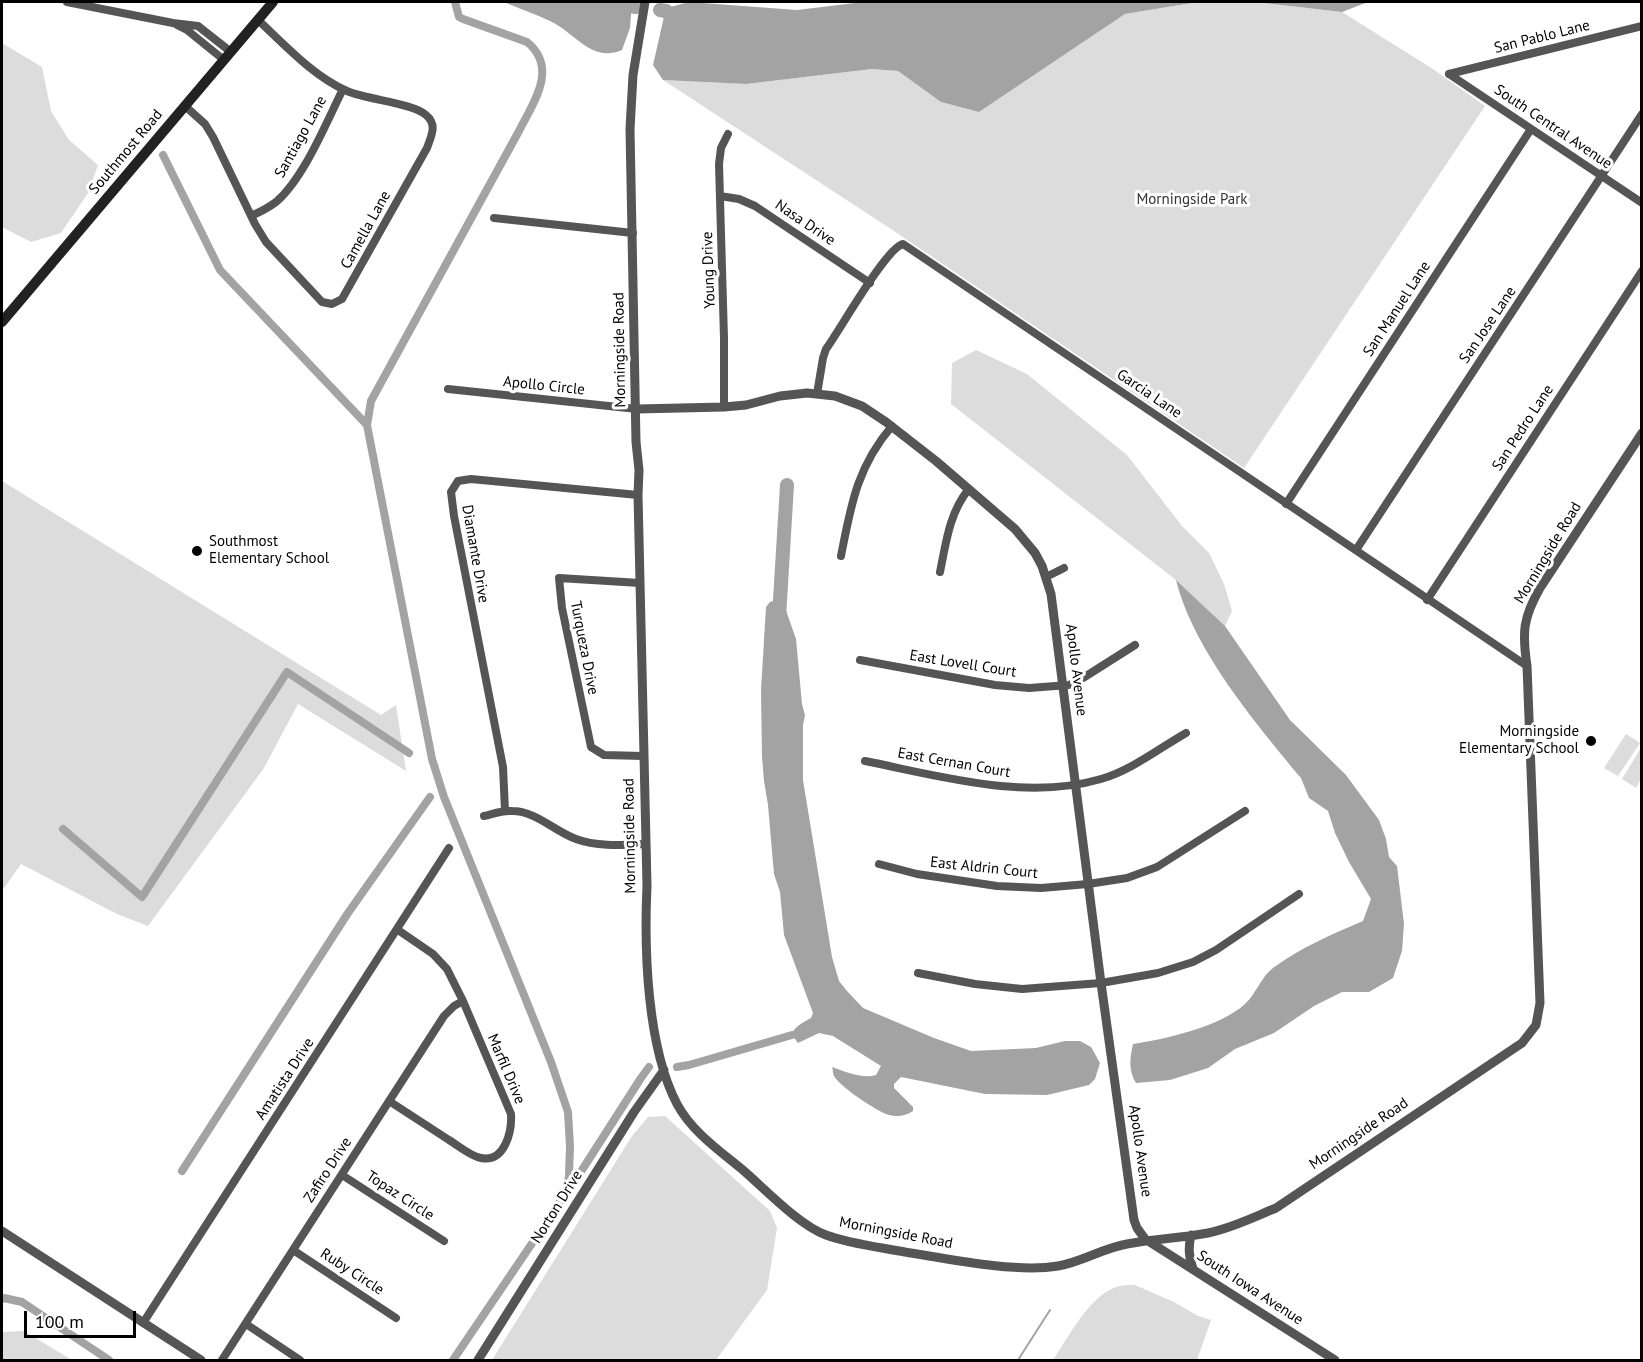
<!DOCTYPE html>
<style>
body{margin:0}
#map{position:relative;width:1643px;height:1362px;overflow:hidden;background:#fff;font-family:"PT Sans",sans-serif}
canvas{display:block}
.frame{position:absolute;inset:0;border:3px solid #000;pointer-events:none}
.scale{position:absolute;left:24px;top:1311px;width:112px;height:27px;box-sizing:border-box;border:3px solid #000;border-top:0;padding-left:8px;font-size:18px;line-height:21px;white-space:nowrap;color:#000;-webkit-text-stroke:4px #fff;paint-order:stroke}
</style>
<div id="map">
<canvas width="1643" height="1362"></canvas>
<div class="frame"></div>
<div class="scale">100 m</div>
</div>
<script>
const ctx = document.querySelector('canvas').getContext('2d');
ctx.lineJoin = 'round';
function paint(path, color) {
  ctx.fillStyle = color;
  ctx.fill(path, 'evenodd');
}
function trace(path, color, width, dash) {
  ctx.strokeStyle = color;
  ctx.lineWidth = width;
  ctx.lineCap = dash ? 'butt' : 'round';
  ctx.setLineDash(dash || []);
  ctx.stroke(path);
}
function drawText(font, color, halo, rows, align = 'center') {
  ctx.font = font + ' "PT Sans",sans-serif';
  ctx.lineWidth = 6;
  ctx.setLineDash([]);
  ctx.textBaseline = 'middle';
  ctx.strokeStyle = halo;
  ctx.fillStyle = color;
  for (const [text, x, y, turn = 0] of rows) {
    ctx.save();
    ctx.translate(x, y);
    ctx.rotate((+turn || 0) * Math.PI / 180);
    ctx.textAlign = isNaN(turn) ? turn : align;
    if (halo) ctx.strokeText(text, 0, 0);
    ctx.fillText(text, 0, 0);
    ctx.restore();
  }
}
const green = new Path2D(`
 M 1198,2 L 1255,2 L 1342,12 L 1433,69 L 1485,106 L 1244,468 L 894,231 L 663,80 L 746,84 L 872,69 L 898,71 L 941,102 L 979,112 L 1125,14 Z
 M 2,43 L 42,67 L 51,111 L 69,140 L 98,165 L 88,193 L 61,233 L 31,242 L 2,227 Z
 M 976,350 L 1027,374 L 1127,455 L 1182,526 L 1209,553 L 1224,584 L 1232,611 L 1225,626 L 1176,580 L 951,404 L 952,363 Z
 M 2,481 L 381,715 L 396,705 L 406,771 L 298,704 L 264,768 L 148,926 L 117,914 L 21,864 L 2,891 Z
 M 1626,734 L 1640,743 L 1618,776 L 1604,768 Z
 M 1641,748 L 1641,779 L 1636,788 L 1622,779 Z
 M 665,1116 L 770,1211 L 777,1228 L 767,1290 L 716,1360 L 492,1360 L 632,1136 L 648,1117 Z
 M 1135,1285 L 1174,1302 L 1198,1316 L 1211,1320 L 1197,1360 L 1053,1360 C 1069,1337 1088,1297 1116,1287 C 1122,1285 1129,1285 1135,1285 Z
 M 24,1331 L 72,1360 L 2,1360 L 2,1332 Z`);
const water = new Path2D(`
 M 504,2 L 632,2 L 630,28 L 622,50 C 592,63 576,34 552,22 C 536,14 520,9 504,2 Z
 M 689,2 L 797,10 L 863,2 L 1198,2 L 1125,14 L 979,112 L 941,102 L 898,71 L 872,69 L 746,84 L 663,80 L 653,65 L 666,8 Z
 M 1255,2 L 1368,2 L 1342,12 Z
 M 1176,580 L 1225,626 L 1290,720 L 1346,775 L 1379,820 L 1386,839 L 1389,857 L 1397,866 L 1404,924 L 1402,951 L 1393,978 L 1369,992 L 1342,992 L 1314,1006 L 1274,1033 L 1235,1049 L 1208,1068 L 1170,1080 L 1136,1083 C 1128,1070 1130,1057 1133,1044 C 1165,1039 1220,1027 1245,1004 C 1256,994 1261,977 1273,968 C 1302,947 1330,935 1363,921 L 1371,899 L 1349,862 L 1335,833 L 1328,811 L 1309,798 L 1301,778 C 1256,724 1193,649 1176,580 Z
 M 782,599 L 796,639 L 802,704 L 805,715 L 803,725 L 803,780 L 832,957 L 839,981 L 847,991 L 863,1008 L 934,1038 L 971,1051 L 1036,1048 L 1065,1041 L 1080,1041 L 1091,1047 L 1100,1063 L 1095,1079 L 1089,1085 L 1047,1095 L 985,1094 L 901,1077 L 894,1084 L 894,1088 L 913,1107 L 913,1111 C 906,1116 897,1117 889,1115 C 878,1112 840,1087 834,1076 C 833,1075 833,1069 832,1067 C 846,1072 862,1079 876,1075 L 881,1066 L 833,1036 L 819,1033 L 798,1043 L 792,1035 C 793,1027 804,1022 811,1018 L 813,1013 L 784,935 L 780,892 L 774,874 L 768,805 L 764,781 L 762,757 L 761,690 L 766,607 L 770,602 Z`);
const stream = new Path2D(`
 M 1018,1360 L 1050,1310`);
const canal = new Path2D(`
 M 163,155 L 220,270 L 367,425
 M 63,829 L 142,897 L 287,672 L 409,753
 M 677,1067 L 689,1065 L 792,1035
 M 182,1171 L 348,913 L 430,797
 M 569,1186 L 582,1170 L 641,1078 L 649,1067
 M 2,1299 L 4,1298 L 22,1302 L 109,1360
 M 453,1360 L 558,1205 L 567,1188 L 569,1176 L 570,1146 L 568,1112 L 551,1062 L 444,797 L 432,759 L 367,425 L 371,401 L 519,131 C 533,103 559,68 527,42 L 463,19 L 459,17 L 455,2`);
const river = new Path2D(`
 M 605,2 L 636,7
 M 660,10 L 666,11 L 678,22
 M 779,617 L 787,485`);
const minor = new Path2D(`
 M 67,2 L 173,23 L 198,26 L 231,52
 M 177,25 L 187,30 L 224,60
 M 1449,74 L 1642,203
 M 1449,74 L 1642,26
 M 185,106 L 205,124 L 213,137 L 255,224 L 266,242 L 322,302 L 332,304 L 342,299 L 427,148 C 431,136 438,125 426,115 C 412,103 368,100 347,91 C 313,76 285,45 258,20
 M 720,196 L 739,199 L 755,206 L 870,283
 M 251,216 C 260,212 268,208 276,202 C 304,178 326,123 343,89
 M 494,218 L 633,233
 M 448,389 L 637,409
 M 817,394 L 823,358 L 826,349 C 840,330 886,248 903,244 L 1527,666
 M 724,407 L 724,338 L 719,164 L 721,148 L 728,134
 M 1286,504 L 1531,129
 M 1356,550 L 1642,114
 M 841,556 C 851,505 857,467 892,426
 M 940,572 C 946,543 949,514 968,490
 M 1046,577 L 1064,568
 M 640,583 L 559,578 L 562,608 L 591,747 L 604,755 L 643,756
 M 1427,600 L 1642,271
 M 860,660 L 995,685 L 1029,688 L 1069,685 L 1083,678 L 1135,645
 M 865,761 C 940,776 1026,801 1101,779 C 1130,771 1160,748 1186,733
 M 505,811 L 503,767 L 454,516 L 451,492 L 458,481 L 471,479 L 638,495
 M 484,816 C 493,814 502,810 512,811 C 536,811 554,831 576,839 C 597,847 623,845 646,844
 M 879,864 L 917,874 L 997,886 L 1041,888 L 1088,884 L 1127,878 L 1157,867 L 1245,811
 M 918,973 L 975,984 L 1022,989 L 1101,983 L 1158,973 L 1193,962 L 1216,950 L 1299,894
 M 389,1101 C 409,1114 429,1127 449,1140 C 459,1146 470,1156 481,1158 C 505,1163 512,1131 511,1114 L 463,1001 L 447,969 L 433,954 L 398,930
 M 342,1175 L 444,1241
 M 293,1250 L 396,1318
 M 143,1323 L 449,848
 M 246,1324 L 300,1360
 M 222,1360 L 444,1016 L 454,1006 L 463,1001`);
const tertiary = new Path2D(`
 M 645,2 L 633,75 L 630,129 L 636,442 L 639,470 L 638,495 L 647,886 C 644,950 647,1047 677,1104 C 692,1132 720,1151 744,1171 C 766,1190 799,1225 826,1235 C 850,1244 879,1247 905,1252 C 949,1259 1015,1273 1058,1266 C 1082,1262 1103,1248 1127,1244 C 1154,1239 1182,1238 1208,1233 C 1232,1228 1254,1217 1276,1208 L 1522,1043 L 1536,1025 L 1540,1003 L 1527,666 C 1522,632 1523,618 1540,588 L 1642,433
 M 637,409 L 724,407 L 746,405 L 780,396 L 807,393 L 835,396 L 862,406 L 886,422 L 936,461 L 1015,529 L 1035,553 L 1042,566 L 1051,594 L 1055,625 L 1101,983 L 1134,1220 L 1137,1228 L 1145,1239 L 1335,1360
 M 2,1231 L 201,1360
 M 1191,1235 C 1188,1248 1189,1257 1193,1269
 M 478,1360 L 634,1112 L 664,1070`);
const secondary = new Path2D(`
 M 2,322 L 273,2`);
const markers = [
 [197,551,6,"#000"],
 [1591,741,6,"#000"]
];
const streetNames = [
 ["San Pablo Lane",1542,37,-14],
 ["South Central Avenue",1553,127,34],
 ["Santiago Lane",301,137,-61],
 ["Southmost Road",126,152,-50],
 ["Nasa Drive",805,223,34],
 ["Camella Lane",366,230,-61],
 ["Young Drive",709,270,-92],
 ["San Manuel Lane",1397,309,-57],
 ["San Jose Lane",1488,325,-56],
 ["Morningside Road",620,350,-91],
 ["Apollo Circle",544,386,6],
 ["Garcia Lane",1149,394,34],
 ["San Pedro Lane",1523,428,-57],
 ["Morningside Road",1548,553,-59],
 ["Diamante Drive",475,554,80],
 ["Turqueza Drive",584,648,79],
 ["East Lovell Court",963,664,9],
 ["Apollo Avenue",1076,670,83],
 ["East Cernan Court",954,763,10],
 ["Morningside Road",630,836,-91],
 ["East Aldrin Court",984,868,6],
 ["Marfil Drive",506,1069,67],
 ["Amatista Drive",285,1079,-57],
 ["Morningside Road",1359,1134,-34],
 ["Apollo Avenue",1140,1151,82],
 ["Zafiro Drive",328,1170,-57],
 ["Topaz Circle",400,1196,33],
 ["Norton Drive",557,1207,-58],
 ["Morningside Road",896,1233,11],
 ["Ruby Circle",352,1272,33],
 ["South Iowa Avenue",1250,1288,33]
];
const parkNames = [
 ["Morningside Park",1192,200]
];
const poiNames = [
 ["Southmost",209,542],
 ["Elementary School",209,559],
 ["Morningside",1579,732,"right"],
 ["Elementary School",1579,749,"right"]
];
paint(green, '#dcdcdc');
paint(water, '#a3a3a3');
trace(stream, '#a3a3a3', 2);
trace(canal, '#a3a3a3', 8);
trace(river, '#a3a3a3', 14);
trace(minor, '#555', 8);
trace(tertiary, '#555', 9);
trace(secondary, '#222', 10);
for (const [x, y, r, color] of markers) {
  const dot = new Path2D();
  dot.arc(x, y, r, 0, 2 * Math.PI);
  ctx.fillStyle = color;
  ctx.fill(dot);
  trace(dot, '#fff', 2);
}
drawText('15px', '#000', '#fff', streetNames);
drawText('15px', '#333', '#fff', parkNames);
drawText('15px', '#000', '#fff', poiNames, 'left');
</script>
